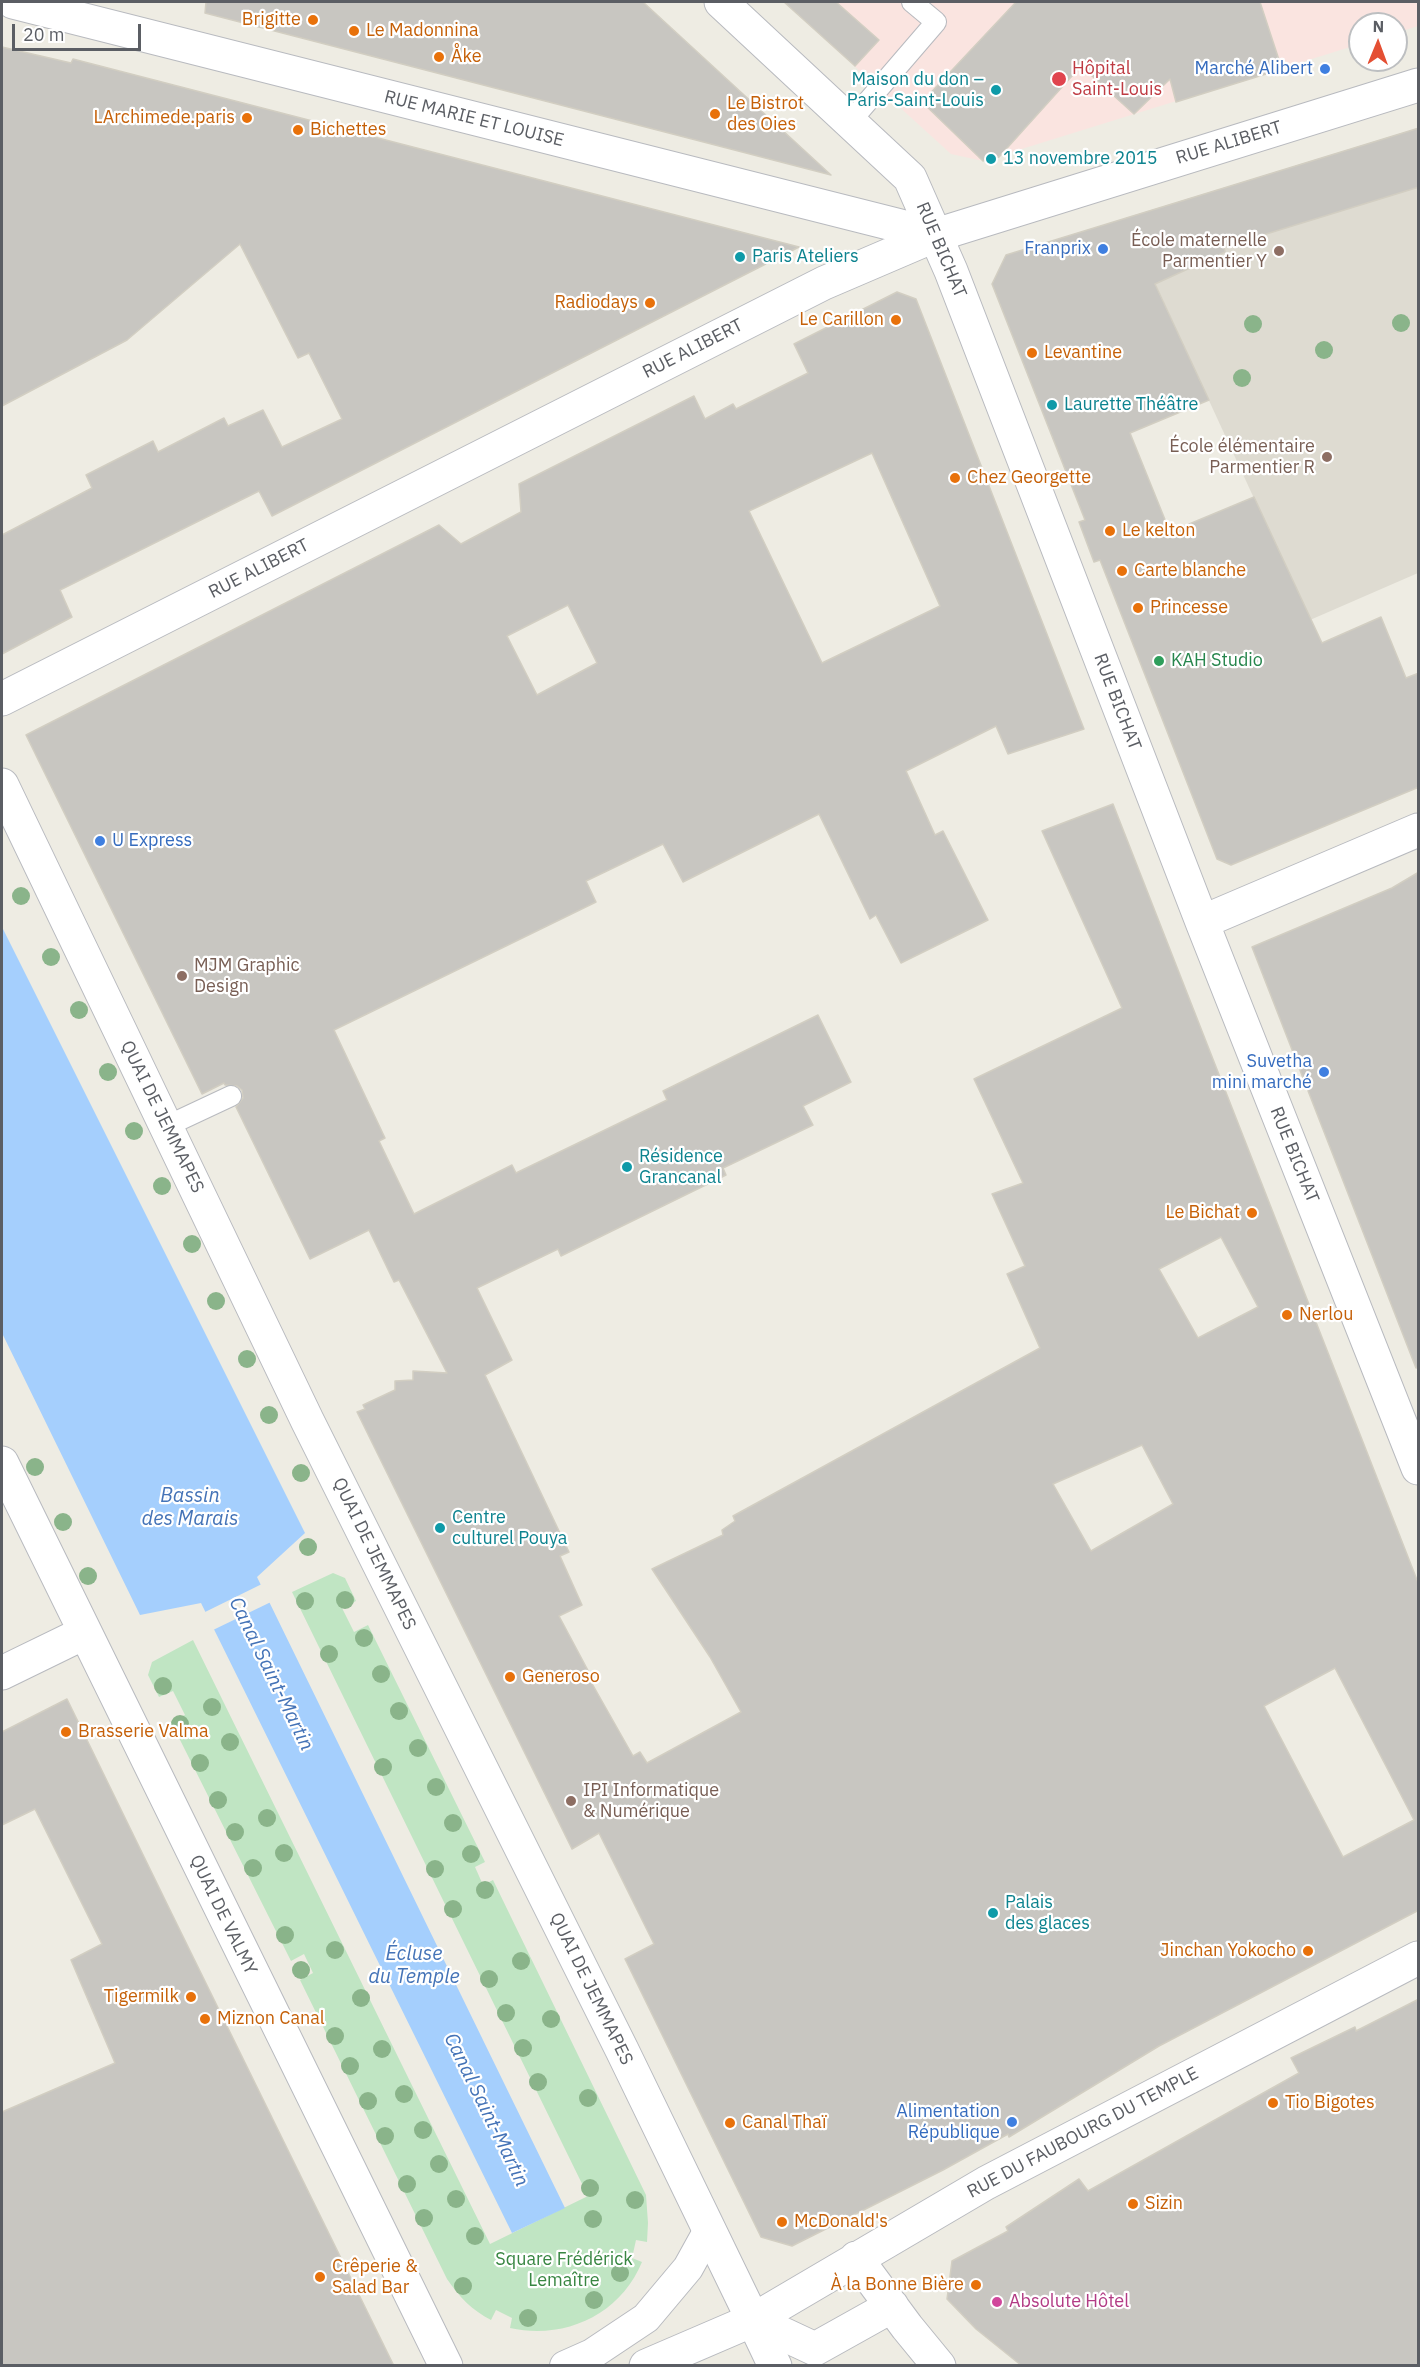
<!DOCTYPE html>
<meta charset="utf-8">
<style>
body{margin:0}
#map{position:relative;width:1420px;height:2367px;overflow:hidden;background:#eeece3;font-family:"IBM Plex Sans",sans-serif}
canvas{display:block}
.frame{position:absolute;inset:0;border:3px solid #5b5e64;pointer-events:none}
.north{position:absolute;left:1348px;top:12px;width:60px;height:60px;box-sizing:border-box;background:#fff;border:2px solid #bdbfc1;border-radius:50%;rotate:1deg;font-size:16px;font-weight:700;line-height:24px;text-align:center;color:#5b5e64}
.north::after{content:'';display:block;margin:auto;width:21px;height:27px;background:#e44f33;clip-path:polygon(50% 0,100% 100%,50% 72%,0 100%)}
.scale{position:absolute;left:12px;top:24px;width:129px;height:27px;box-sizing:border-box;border:3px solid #5b5e64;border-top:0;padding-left:8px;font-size:18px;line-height:21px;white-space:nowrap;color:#5b5e64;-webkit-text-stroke:4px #fff;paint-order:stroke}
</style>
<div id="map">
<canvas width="1420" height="2367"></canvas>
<div class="frame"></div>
<div class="north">N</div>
<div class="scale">20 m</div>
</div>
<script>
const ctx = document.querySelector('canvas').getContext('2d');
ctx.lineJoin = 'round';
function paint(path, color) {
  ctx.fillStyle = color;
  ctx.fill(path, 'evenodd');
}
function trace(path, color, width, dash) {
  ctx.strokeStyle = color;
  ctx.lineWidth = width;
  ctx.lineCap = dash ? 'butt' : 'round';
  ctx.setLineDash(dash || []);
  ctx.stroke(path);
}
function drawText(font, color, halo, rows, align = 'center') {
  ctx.font = font + ' "IBM Plex Sans",sans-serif';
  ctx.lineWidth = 4.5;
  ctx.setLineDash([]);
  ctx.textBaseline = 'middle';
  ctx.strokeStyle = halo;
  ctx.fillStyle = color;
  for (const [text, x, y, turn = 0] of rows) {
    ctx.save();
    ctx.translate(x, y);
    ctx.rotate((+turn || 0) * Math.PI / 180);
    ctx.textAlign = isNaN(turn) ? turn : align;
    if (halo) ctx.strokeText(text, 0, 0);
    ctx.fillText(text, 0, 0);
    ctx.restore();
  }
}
const education = new Path2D(`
 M 1418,128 L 1418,573 L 1310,620 L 1125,218 Z`);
const medical = new Path2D(`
 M 784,2 L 1418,2 L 1418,26 L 1396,33 L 1396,24 L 1360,24 L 1360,44 L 983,161 L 951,154 Z`);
const green = new Path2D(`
 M 333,1573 L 345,1578 L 356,1601 L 342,1608 L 354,1632 L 368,1625 L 485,1862 L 475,1867 L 483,1885 L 493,1880 L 646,2195 L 648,2223 L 647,2242 L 636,2240 L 632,2258 L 642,2262 C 620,2315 565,2340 510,2328 L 512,2318 L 496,2310 L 491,2320 C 472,2310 460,2298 447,2279 L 300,1980 L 313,1973 L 304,1954 L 291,1961 L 171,1722 L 185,1715 L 173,1691 L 159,1697 L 148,1675 L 152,1662 L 193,1640 L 490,2244 L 588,2196 L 292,1592 Z`);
const water = new Path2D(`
 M 2,927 L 305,1533 L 257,1577 L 565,2208 L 512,2233 L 201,1603 L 140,1615 L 2,1333 Z`);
const pier = new Path2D(`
 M 264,1583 L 273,1601 L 211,1631 L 203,1613 Z`);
const building = new Path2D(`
 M 206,2 L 643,2 L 831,175 L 205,13 Z
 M 784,2 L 836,2 L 879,40 L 855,66 Z
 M 1016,2 L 1260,2 L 1282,69 L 1176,102 L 1170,79 L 1134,114 L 1081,66 L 999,157 L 983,161 L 922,102 Z
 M 2,47 L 71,63 L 73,59 L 799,247 L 272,516 L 259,491 L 60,590 L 72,617 L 2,654 L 2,535 L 92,488 L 86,475 L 153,441 L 158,452 L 224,418 L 228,426 L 263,410 L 282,447 L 342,419 L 309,353 L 298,358 L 240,244 L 127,340 L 2,406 Z
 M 1419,128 L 1419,187 L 1224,247 L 1225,252 L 1155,284 L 1209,400 L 1130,433 L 1170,532 L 1254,497 L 1322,643 L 1381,617 L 1406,678 L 1419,673 L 1419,787 L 1231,865 L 1217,859 L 1100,560 L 1094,562 L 1079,522 L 1085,520 L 992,284 L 1006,255 Z
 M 897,292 L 916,299 L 1084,729 L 1008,754 L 996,726 L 906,771 L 935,835 L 943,831 L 988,920 L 901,963 L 876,915 L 870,919 L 819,814 L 683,882 L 663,844 L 586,881 L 596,902 L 334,1030 L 385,1138 L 379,1141 L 414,1214 L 512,1165 L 516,1173 L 667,1100 L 663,1091 L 818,1015 L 851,1082 L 803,1106 L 813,1125 L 723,1168 L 726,1175 L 561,1256 L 558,1249 L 477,1288 L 512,1360 L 485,1375 L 569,1552 L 560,1556 L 582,1605 L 559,1616 L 592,1678 L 590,1680 L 633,1756 L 640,1752 L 647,1763 L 741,1712 L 710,1657 L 652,1569 L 723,1535 L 722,1530 L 735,1521 L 733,1516 L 1040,1348 L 1007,1274 L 1025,1266 L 992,1194 L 1023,1183 L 974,1079 L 1122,1008 L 1042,831 L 1113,804 L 1419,1585 L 1419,1910 L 1159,2046 L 1009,2137 L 1008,2134 L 943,2170 L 792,2246 L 761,2237 L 625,1959 L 654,1944 L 599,1833 L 572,1849 L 357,1412 L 365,1409 L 363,1405 L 395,1390 L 395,1381 L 413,1380 L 413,1371 L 447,1373 L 399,1280 L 394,1282 L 369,1230 L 310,1259 L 236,1107 L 243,1098 L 242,1090 L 237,1086 L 225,1085 L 224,1083 L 202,1094 L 26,735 L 439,525 L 461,544 L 521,512 L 519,484 L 694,396 L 705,419 L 733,404 L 736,409 L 808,373 L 794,344 ZM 872,453 L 940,606 L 822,663 L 749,511 ZM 568,605 L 597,663 L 537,695 L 507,636 ZM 1221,1237 L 1258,1307 L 1198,1338 L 1159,1269 ZM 1142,1445 L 1173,1504 L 1091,1551 L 1053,1484 ZM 1335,1668 L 1414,1820 L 1343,1857 L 1264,1706 Z
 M 1419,872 L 1419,1367 L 1416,1368 L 1252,947 L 1392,888 Z
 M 67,1699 L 170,1910 L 394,2366 L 2,2366 L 2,2112 L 115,2063 L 71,1960 L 102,1944 L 35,1809 L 2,1825 L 2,1732 Z
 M 1419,1999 L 1419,2366 L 1022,2366 L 976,2329 L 947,2299 L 952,2261 L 1008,2231 L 1006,2227 L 1079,2179 L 1088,2191 L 1299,2073 L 1291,2058 L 1355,2027 L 1356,2031 Z`);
const service = new Path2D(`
 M 850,122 L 936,22 L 912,2
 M 167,1126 L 231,1096`);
const pedestrian = new Path2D(`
 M 565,2366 L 592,2354 L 646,2318 L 688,2268 L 709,2230`);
const minor = new Path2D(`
 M 13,2 L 936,235
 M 721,2 L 910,178 L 951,271 L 1202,922 L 1418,1468
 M 2,699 L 824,283 L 936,235 L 1418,85
 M 2,785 L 307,1420 L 622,2050 L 753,2320
 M 1202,922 L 1418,830
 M 2,1463 L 446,2366
 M 2,1673 L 84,1633
 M 856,2258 L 907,2327 L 939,2366
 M 753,2320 L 986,2183 L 1418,1958
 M 753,2320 L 815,2349 L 892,2306`);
const tertiary = new Path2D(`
 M 646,2366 L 753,2320 L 775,2366`);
const trees = [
 [1401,323],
 [1253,324],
 [1324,350],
 [1242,378],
 [21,896],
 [51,957],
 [79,1010],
 [108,1072],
 [134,1131],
 [162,1186],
 [192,1244],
 [216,1301],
 [247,1359],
 [269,1415],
 [35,1467],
 [301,1473],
 [63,1522],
 [308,1547],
 [88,1576],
 [345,1600],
 [305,1601],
 [364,1638],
 [329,1654],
 [381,1674],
 [163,1686],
 [212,1707],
 [399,1711],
 [180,1724],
 [230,1742],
 [418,1748],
 [200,1763],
 [383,1767],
 [436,1787],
 [218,1800],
 [267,1818],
 [453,1823],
 [235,1832],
 [284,1853],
 [471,1854],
 [253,1868],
 [435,1869],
 [485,1890],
 [453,1909],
 [285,1935],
 [335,1950],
 [521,1961],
 [301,1970],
 [489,1979],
 [361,1998],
 [506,2013],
 [551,2019],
 [335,2036],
 [523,2048],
 [382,2049],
 [350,2066],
 [538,2082],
 [404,2094],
 [588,2098],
 [368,2101],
 [423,2130],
 [385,2136],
 [439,2164],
 [407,2184],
 [590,2188],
 [456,2199],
 [635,2200],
 [424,2218],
 [593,2219],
 [475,2236],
 [620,2273],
 [463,2286],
 [594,2300],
 [528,2318]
];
const markers = [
 [313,20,6,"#e8710a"],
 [354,31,6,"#e8710a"],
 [439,57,6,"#e8710a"],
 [1325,69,6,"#3f7fe0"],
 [1059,79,8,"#e0444e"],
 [996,90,6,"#0f9aa8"],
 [715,114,6,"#e8710a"],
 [247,118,6,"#e8710a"],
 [298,130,6,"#e8710a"],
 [991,159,6,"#0f9aa8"],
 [1103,249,6,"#3f7fe0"],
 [1279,251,6,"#8d6e63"],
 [740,257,6,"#0f9aa8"],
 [650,303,6,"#e8710a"],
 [896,320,6,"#e8710a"],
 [1032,353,6,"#e8710a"],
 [1052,405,6,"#0f9aa8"],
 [1327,457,6,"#8d6e63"],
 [955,478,6,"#e8710a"],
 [1110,531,6,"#e8710a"],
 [1122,571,6,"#e8710a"],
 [1138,608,6,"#e8710a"],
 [1159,661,6,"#2e9e5b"],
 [100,841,6,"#3f7fe0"],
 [182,976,6,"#8d6e63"],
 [1324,1072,6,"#3f7fe0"],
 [627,1167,6,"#0f9aa8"],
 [1252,1213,6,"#e8710a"],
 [1287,1315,6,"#e8710a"],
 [440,1528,6,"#0f9aa8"],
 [510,1677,6,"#e8710a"],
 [66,1732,6,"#e8710a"],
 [571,1801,6,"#8d6e63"],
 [993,1913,6,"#0f9aa8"],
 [1308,1951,6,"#e8710a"],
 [191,1997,6,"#e8710a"],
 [205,2019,6,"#e8710a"],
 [1273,2103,6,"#e8710a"],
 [1012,2122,6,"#3f7fe0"],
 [730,2123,6,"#e8710a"],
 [1133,2204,6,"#e8710a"],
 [782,2222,6,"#e8710a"],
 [320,2277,6,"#e8710a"],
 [976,2285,6,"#e8710a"],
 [997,2302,6,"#d1479c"]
];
const foodNames = [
 ["Brigitte",301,20,"right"],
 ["Le Madonnina",366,31],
 ["Åke",451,57],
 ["Le Bistrot",727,104],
 ["des Oies",727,125],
 ["LArchimede.paris",235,118,"right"],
 ["Bichettes",310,130],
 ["Radiodays",638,303,"right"],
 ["Le Carillon",884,320,"right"],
 ["Levantine",1044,353],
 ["Chez Georgette",967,478],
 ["Le kelton",1122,531],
 ["Carte blanche",1134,571],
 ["Princesse",1150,608],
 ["Le Bichat",1240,1213,"right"],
 ["Nerlou",1299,1315],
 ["Generoso",522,1677],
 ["Brasserie Valma",78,1732],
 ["Jinchan Yokocho",1296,1951,"right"],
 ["Tigermilk",179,1997,"right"],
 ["Miznon Canal",217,2019],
 ["Tio Bigotes",1285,2103],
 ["Canal Thaï",742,2123],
 ["Sizin",1145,2204],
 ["McDonald's",794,2222],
 ["Crêperie &",332,2267],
 ["Salad Bar",332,2288],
 ["À la Bonne Bière",964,2285,"right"]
];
const healthNames = [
 ["Hôpital",1072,69],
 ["Saint-Louis",1072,90]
];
const shopNames = [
 ["Marché Alibert",1313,69],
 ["Franprix",1091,249],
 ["U Express",112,841,"left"],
 ["Suvetha",1312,1062],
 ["mini marché",1312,1083],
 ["Alimentation",1000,2112],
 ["République",1000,2133]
];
const cultureNames = [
 ["Maison du don –",984,80,"right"],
 ["Paris-Saint-Louis",984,101,"right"],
 ["13 novembre 2015",1003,159],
 ["Paris Ateliers",752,257],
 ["Laurette Théâtre",1064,405],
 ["Résidence",639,1157],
 ["Grancanal",639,1178],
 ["Centre",452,1518],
 ["culturel Pouya",452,1539],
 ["Palais",1005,1903],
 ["des glaces",1005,1924]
];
const streetNames = [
 ["RUE MARIE ET LOUISE",474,119,14],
 ["RUE ALIBERT",1229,143,-17],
 ["RUE BICHAT",941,250,67],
 ["RUE ALIBERT",693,349,-27],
 ["RUE ALIBERT",259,569,-27],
 ["RUE BICHAT",1117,702,69],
 ["QUAI DE JEMMAPES",162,1117,64],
 ["RUE BICHAT",1294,1155,68],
 ["QUAI DE JEMMAPES",374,1554,64],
 ["QUAI DE VALMY",223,1915,64],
 ["QUAI DE JEMMAPES",591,1989,64],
 ["RUE DU FAUBOURG DU TEMPLE",1083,2133,-28]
];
const educationNames = [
 ["École maternelle",1267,241],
 ["Parmentier Y",1267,262],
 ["École élémentaire",1315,447],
 ["Parmentier R",1315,468],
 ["MJM Graphic",194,966,"left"],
 ["Design",194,987,"left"],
 ["IPI Informatique",583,1791,"left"],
 ["& Numérique",583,1812,"left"]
];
const leisureNames = [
 ["KAH Studio",1171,661]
];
const parkNames = [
 ["Square Frédérick",564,2260],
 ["Lemaître",564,2281]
];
const hotelNames = [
 ["Absolute Hôtel",1009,2302]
];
const waterNames = [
 ["Bassin",190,1496],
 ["des Marais",190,1519],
 ["Canal Saint-Martin",271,1674,64],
 ["Écluse",414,1954],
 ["du Temple",414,1977],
 ["Canal Saint-Martin",486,2110,64]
];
paint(education, '#dedbd1');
paint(medical, '#fae4e0');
paint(green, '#c0e5c3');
paint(water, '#a5cffd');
paint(pier, '#eeece3');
paint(building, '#c8c6c1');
trace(building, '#d2cec2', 1.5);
trace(service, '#b8babf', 22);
trace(pedestrian, '#b8babf', 32);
trace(minor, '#b8babf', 35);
trace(tertiary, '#b8babf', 35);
trace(service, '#fff', 20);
trace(pedestrian, '#fff', 30);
trace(minor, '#fff', 33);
trace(tertiary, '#fff', 33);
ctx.fillStyle = '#8ab48a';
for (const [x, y] of trees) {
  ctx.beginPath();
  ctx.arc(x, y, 9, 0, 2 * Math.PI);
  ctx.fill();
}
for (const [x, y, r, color] of markers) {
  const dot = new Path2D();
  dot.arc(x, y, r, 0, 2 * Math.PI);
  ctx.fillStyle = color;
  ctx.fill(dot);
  trace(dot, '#fff', 2);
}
drawText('18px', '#c56008', '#fff', foodNames, 'left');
drawText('18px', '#be3a42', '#fff', healthNames, 'left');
drawText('18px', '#366cbe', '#fff', shopNames, 'right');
drawText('18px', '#0d838f', '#fff', cultureNames, 'left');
drawText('18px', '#5b5e64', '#fff', streetNames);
drawText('18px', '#785e54', '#fff', educationNames, 'right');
drawText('18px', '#27864d', '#fff', leisureNames, 'left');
drawText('18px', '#388642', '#fff', parkNames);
drawText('18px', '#b23c85', '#fff', hotelNames, 'left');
drawText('italic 20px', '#4473b7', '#fff', waterNames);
</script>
